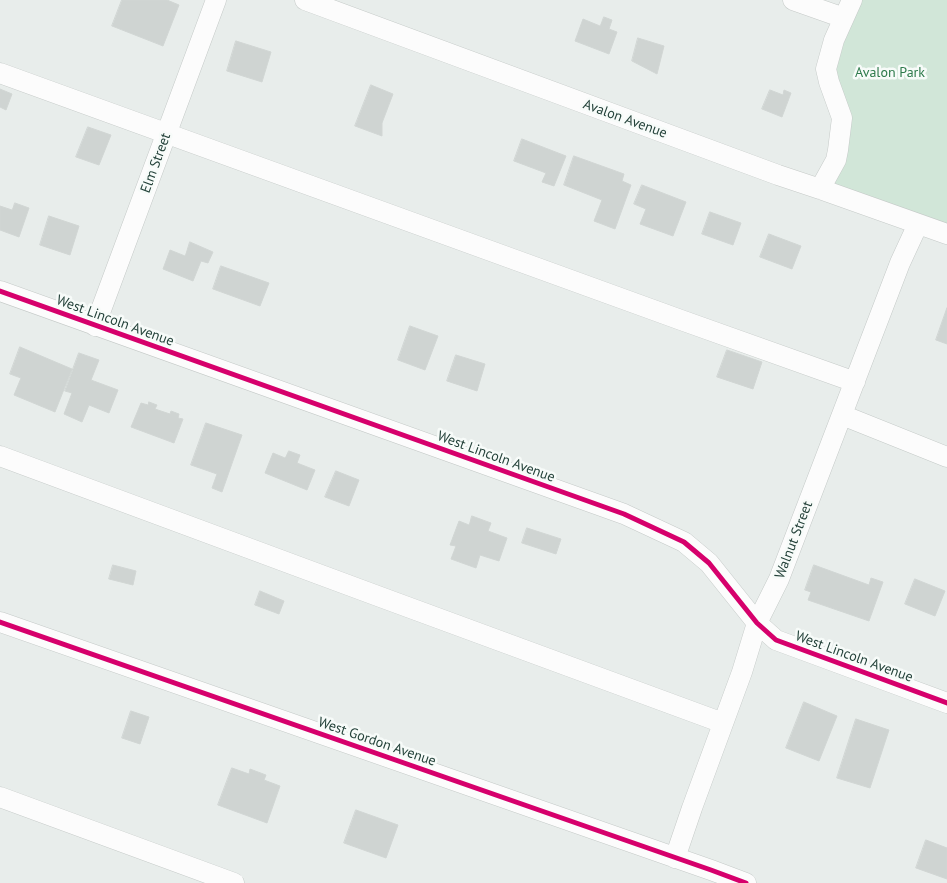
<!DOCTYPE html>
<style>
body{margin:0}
canvas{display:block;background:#e8edeb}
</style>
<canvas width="947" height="883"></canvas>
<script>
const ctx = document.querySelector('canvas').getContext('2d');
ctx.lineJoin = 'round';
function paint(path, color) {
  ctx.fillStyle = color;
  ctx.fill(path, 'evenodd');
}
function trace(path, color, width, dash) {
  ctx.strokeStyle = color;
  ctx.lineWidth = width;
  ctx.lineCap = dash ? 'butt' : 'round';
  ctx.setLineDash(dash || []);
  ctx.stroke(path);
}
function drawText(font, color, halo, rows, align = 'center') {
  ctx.font = font + ' "PT Sans",sans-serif';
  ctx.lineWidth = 5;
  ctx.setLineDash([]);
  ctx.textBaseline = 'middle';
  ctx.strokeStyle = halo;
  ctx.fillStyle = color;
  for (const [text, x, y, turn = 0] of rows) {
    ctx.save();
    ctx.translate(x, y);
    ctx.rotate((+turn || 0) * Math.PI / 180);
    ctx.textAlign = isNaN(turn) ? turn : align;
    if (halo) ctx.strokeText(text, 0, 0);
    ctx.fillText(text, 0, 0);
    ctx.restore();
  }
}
const green = new Path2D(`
 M 856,0 L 947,0 L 947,231 L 825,187 L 839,159 L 832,81 Z`);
const building = new Path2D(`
 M 122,0 L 167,0 L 179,5 L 163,46 L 112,26 Z
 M 604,17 L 612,20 L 609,29 L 617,32 L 609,54 L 575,41 L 583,19 L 600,26 Z
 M 638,38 L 664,46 L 657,74 L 632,61 Z
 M 236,41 L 271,52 L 262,82 L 227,71 Z
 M 371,85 L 393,94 L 382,123 L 382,136 L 355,126 Z
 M 0,89 L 12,94 L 6,110 L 0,107 Z
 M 770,90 L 783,95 L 784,90 L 791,93 L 782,117 L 762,109 Z
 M 88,127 L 111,135 L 99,165 L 76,157 Z
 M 522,139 L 566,156 L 554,186 L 542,182 L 546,173 L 514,161 Z
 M 574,156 L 624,174 L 622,181 L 631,185 L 615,229 L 594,221 L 602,200 L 564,185 Z
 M 642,185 L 686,202 L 673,236 L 640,224 L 646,209 L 634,204 Z
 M 15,203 L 29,208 L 19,237 L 0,230 L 0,206 L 12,210 Z
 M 710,212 L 741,223 L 733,245 L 702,234 Z
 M 49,216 L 79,226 L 70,255 L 40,245 Z
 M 769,234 L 801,246 L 792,269 L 760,257 Z
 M 190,242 L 213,252 L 208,263 L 201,261 L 193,281 L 163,269 L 170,250 L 185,256 Z
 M 221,266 L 269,283 L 260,306 L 213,289 Z
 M 947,308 L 947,344 L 936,340 Z
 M 410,326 L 438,336 L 425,370 L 398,360 Z
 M 20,347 L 72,369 L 55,412 L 14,395 L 21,378 L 10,374 Z
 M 727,350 L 762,362 L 753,389 L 717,377 Z
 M 79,353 L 99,360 L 91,380 L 118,390 L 109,413 L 89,405 L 82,422 L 64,414 L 72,393 L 65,391 Z
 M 456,355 L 485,364 L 477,391 L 447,381 Z
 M 149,402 L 157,405 L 155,409 L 170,414 L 171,411 L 179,414 L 178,418 L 183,419 L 174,443 L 131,427 L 141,403 L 148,405 Z
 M 206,423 L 242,435 L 222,492 L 212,488 L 217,474 L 191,465 Z
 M 289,451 L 300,455 L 297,463 L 315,470 L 307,490 L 265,473 L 273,453 L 285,458 Z
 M 336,471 L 359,480 L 349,506 L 325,497 Z
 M 472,516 L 491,523 L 488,531 L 507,538 L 499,561 L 480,555 L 476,568 L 451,559 L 456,546 L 450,545 L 459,521 L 469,525 Z
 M 527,528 L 561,539 L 556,554 L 522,543 Z
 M 113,565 L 136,571 L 133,585 L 109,579 Z
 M 814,565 L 869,585 L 871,578 L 883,582 L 869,621 L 808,600 L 811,592 L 805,590 Z
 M 915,579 L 945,591 L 935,616 L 905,604 Z
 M 260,591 L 284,601 L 279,614 L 255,605 Z
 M 804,702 L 837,716 L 819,761 L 786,748 Z
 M 131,711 L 149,717 L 140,744 L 122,738 Z
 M 856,719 L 889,730 L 870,788 L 837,778 Z
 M 232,768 L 249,774 L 250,769 L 266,775 L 264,780 L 280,786 L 267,823 L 218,805 Z
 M 356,810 L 398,825 L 386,858 L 344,843 Z
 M 926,840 L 947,848 L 947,879 L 916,868 Z`);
const minor = new Path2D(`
 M 305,0 L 778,175 L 820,189 L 947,234
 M 793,0 L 844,18
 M 0,73 L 681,320 L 855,382
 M 820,189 L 836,160 L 838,150 L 842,118 L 829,82 L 826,69 L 834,40 L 852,0
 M 0,291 L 624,514 L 684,542 L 709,563 L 757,623 L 776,640 L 947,703
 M 95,326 L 216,0
 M 842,415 L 947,457
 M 0,456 L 375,595 L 723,723
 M 0,622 L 711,870 L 746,883
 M 0,797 L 234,883
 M 675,858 L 692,808 L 742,672 L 757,623 L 779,579 L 900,263 L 918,224`);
const cycleway = new Path2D(`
 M 0,291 L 624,514 L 684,542 L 709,563 L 757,623 L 776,640 L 947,703
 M 0,622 L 711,870 L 746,883`);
const parkNames = [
 ["Avalon Park",890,73]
];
const streetNames = [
 ["Avalon Avenue",625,119,20],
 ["Elm Street",156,163,-70],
 ["West Lincoln Avenue",115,321,20],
 ["West Lincoln Avenue",496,457,20],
 ["Walnut Street",794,540,-69],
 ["West Lincoln Avenue",854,657,20],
 ["West Gordon Avenue",377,742,19]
];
paint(green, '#d1e6d8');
paint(building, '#cfd4d2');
trace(building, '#d1d6d4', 1);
trace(minor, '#c5cac8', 21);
trace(minor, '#fcfcfc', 20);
trace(cycleway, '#d6006c', 5);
drawText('14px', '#2d7a4b', '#f7fbf9', parkNames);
drawText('14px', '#24423a', '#f7fbf9', streetNames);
</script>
